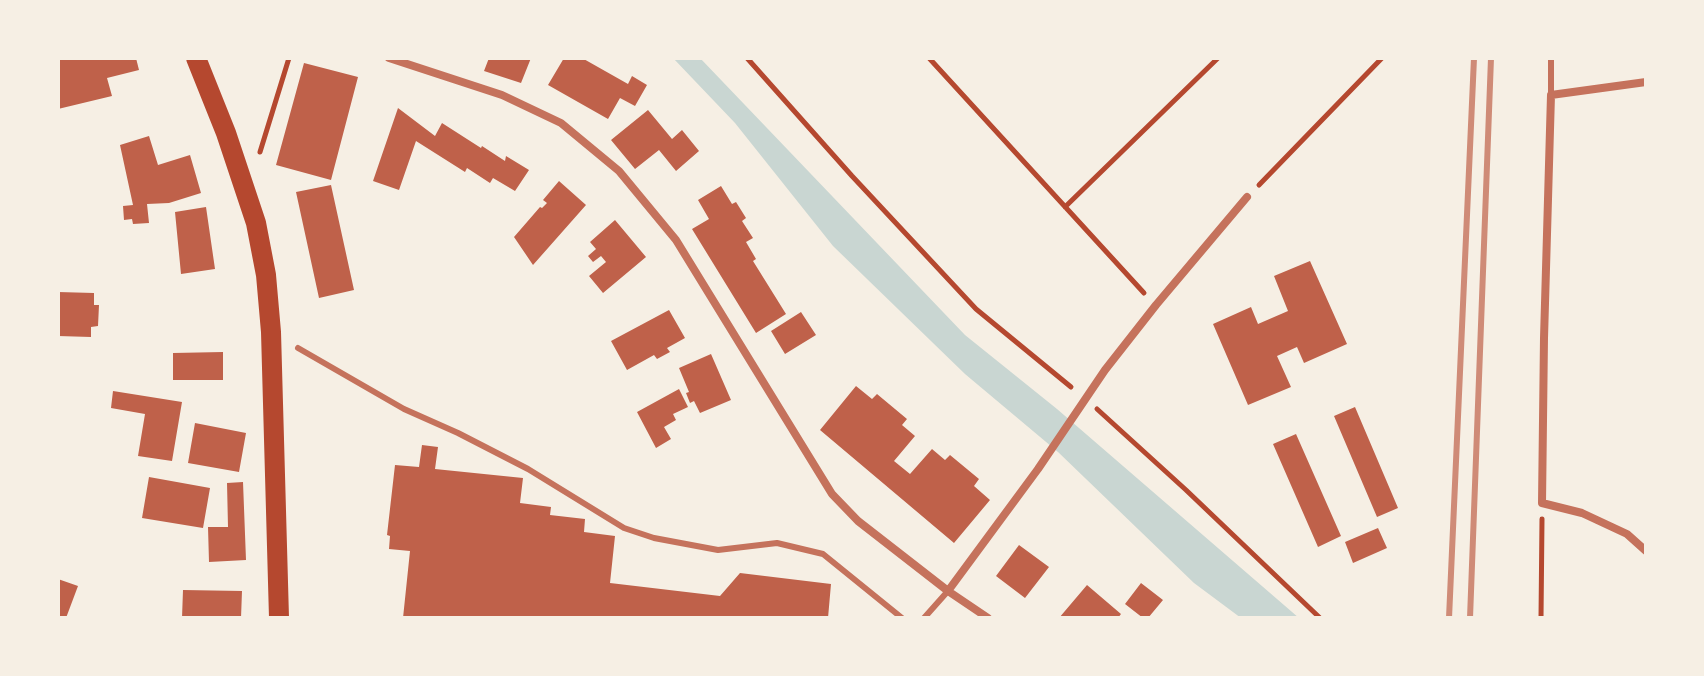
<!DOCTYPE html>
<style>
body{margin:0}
#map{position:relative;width:1704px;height:676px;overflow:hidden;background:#f6efe4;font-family:"Fira Sans",sans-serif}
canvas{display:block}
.frame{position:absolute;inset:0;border:60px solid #f6efe4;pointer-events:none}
</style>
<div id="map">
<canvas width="1704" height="676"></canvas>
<div class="frame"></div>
</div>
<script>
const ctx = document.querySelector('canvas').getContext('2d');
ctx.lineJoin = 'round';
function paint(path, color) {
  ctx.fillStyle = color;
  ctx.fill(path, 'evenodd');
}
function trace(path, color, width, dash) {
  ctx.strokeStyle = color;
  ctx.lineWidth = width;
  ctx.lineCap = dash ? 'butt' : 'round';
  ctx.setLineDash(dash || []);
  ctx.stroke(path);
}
const water = new Path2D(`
 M 673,58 L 700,58 L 965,335 L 1057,409 L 1299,618 L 1241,618 L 1194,583 L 1058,452 L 965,374 L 833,246 L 735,123 Z`);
const building = new Path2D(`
 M 58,58 L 136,58 L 139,70 L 107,78 L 112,96 L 58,109 Z
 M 489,58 L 531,58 L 521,83 L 484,71 Z
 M 564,58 L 582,58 L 628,84 L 632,76 L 647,85 L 635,106 L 620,98 L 608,119 L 548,85 Z
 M 304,63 L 358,77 L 331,180 L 276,165 Z
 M 398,108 L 435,136 L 442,123 L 481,148 L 482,146 L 505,161 L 506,156 L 529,170 L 515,191 L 493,178 L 490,183 L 467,168 L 465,172 L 416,141 L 399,190 L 373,181 Z
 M 648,110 L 672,139 L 682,130 L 699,151 L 676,171 L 659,150 L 635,169 L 611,140 Z
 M 149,136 L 158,165 L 190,155 L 201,193 L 169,203 L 147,204 L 149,223 L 133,224 L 132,219 L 124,220 L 123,206 L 133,205 L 120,145 Z
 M 559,181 L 586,205 L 533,265 L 514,237 L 540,207 L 542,208 L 547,203 L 543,200 Z
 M 331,185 L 354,290 L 319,298 L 296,192 Z
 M 721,186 L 732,204 L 736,202 L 746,218 L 742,221 L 753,238 L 746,242 L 756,259 L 753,261 L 786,314 L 756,333 L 692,229 L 709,219 L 698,200 Z
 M 206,207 L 215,269 L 181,274 L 175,212 Z
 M 615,220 L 646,257 L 603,293 L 589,276 L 606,262 L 601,256 L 593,262 L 588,256 L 596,249 L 590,242 Z
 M 1310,261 L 1347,344 L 1304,363 L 1297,347 L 1277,356 L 1291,387 L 1248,405 L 1213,324 L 1251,307 L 1258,324 L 1288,311 L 1274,276 Z
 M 58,292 L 94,293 L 94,305 L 99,305 L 98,326 L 91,327 L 91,337 L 58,336 Z
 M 669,310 L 685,338 L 667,348 L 670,352 L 657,359 L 654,355 L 627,370 L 611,341 Z
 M 801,312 L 816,335 L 785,354 L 771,331 Z
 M 223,352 L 223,380 L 173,380 L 173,353 Z
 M 711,354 L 731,400 L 700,413 L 694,401 L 690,403 L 686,393 L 689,392 L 679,368 Z
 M 856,386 L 872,399 L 877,394 L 907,419 L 902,425 L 915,436 L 894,461 L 910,474 L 932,449 L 945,460 L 950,455 L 979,479 L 974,486 L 990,500 L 954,543 L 820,430 Z
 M 679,389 L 688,407 L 673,414 L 676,420 L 664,427 L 671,439 L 656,448 L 637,412 Z
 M 113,391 L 182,402 L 172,461 L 138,456 L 145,414 L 111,408 Z
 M 1355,407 L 1398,508 L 1377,517 L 1334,416 Z
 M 195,423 L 246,433 L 239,472 L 188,463 Z
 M 1296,434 L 1341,536 L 1318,547 L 1273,444 Z
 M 422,445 L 438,447 L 435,469 L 523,478 L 520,503 L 551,507 L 550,515 L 585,519 L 584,532 L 615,536 L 610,583 L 720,596 L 740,573 L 831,584 L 828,618 L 403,618 L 410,551 L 389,549 L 390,536 L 387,535 L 395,465 L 419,467 Z
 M 149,477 L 210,488 L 203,528 L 142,518 Z
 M 243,482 L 246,560 L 209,562 L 208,527 L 228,527 L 227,483 Z
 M 1378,528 L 1387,548 L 1353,563 L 1345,542 Z
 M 1019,545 L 1049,567 L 1025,598 L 996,576 Z
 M 58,579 L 78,586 L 66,618 L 58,618 Z
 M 1141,583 L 1163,600 L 1148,618 L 1143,618 L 1125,604 Z
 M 1087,585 L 1121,614 L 1118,618 L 1059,618 Z
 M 183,590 L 242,591 L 241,618 L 182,618 Z`);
const path = new Path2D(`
 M 747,58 L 852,176 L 976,309 L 1071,387
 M 929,58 L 1144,293
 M 260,152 L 289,58
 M 1259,185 L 1382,58
 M 1065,207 L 1218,58
 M 1097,409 L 1186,490 L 1320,618
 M 1541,618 L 1542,519`);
const service = new Path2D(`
 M 1551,58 L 1551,95
 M 298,348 L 404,409 L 458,433 L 528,469 L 624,528 L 654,538 L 718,550 L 777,543 L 823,554 L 902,618
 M 924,618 L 948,591`);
const minor = new Path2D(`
 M 389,58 L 502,95 L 561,123 L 619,171 L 676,240 L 832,494 L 858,521 L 948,591 L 988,618
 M 1646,82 L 1551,95 L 1544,338 L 1542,503 L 1582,513 L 1627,534 L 1646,551
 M 948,591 L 1038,469 L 1105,370 L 1156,305 L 1247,197`);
const primary = new Path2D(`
 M 196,58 L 226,133 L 256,223 L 266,275 L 271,332 L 279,618`);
const rail = new Path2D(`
 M 1449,618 L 1474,58
 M 1470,618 L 1491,58`);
paint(water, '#c9d6d2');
paint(building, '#bf614a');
trace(path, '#b5482f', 5);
trace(service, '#c5725c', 6);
trace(minor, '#c5725c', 8);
trace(primary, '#b5482f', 20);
trace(rail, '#cf8b77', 6);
</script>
